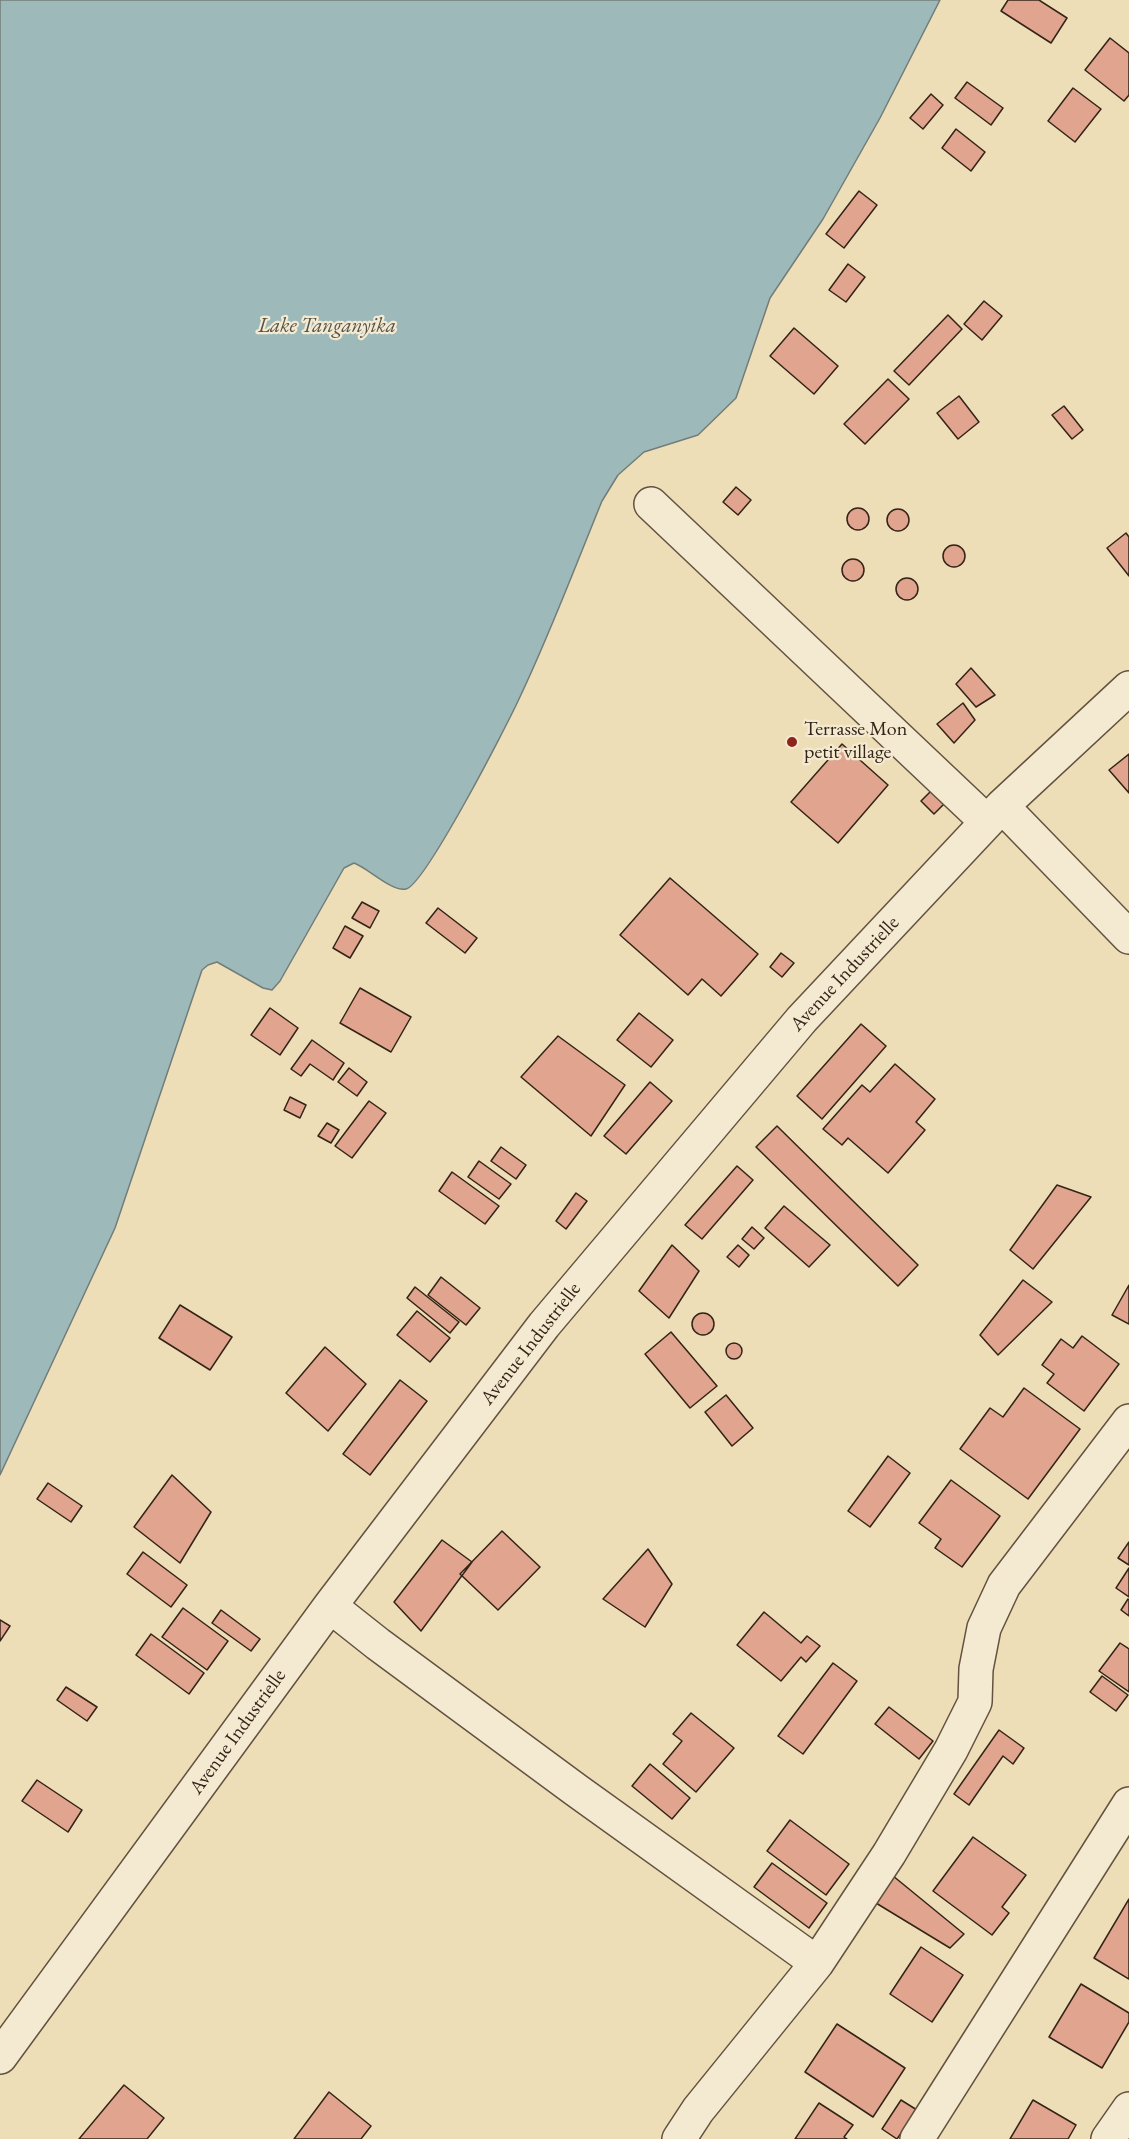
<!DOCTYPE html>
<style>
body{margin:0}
canvas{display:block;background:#eedeb8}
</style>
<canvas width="1129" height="2139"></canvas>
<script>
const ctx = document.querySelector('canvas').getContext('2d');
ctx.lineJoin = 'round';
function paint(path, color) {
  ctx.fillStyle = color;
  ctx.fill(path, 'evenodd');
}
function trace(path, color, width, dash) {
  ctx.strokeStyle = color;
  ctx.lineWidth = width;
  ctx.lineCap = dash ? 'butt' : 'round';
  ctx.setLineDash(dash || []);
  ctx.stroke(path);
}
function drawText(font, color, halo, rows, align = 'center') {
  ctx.font = font + ' "EB Garamond",serif';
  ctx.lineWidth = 4.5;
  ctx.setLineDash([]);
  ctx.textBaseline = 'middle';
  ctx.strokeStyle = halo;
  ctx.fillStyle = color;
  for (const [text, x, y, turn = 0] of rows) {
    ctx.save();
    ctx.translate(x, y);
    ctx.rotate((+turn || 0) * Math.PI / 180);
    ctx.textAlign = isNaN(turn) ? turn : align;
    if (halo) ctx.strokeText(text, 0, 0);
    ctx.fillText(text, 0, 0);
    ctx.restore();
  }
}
const water = new Path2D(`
 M 0,0 L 940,0 L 880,118 L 823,219 L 770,298 L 736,398 L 698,435 L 644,452 L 618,475 L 602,501 C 575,567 550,634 519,699 C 507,725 425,885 406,889 C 392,892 368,868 354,863 L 344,868 L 280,981 L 272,990 L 263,988 L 217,962 L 208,965 L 202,970 L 115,1228 L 0,1475 Z`);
const building = new Path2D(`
 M 1008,0 L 1039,0 L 1067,18 L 1051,43 L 1001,11 Z
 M 1110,38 L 1129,53 L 1129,95 L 1124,101 L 1085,70 Z
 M 967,82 L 1003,108 L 991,125 L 955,98 Z
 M 1073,88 L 1101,109 L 1075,142 L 1048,121 Z
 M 931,94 L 943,105 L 923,129 L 910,118 Z
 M 956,129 L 985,152 L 971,171 L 942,148 Z
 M 859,191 L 877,205 L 844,248 L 826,234 Z
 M 848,264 L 865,277 L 846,302 L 829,290 Z
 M 984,301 L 1002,316 L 982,340 L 964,324 Z
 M 948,315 L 962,329 L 909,385 L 894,371 Z
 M 794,328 L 838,366 L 814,394 L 770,356 Z
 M 888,379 L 909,399 L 865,444 L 844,424 Z
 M 959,396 L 979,422 L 958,439 L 937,413 Z
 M 1064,406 L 1083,430 L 1072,439 L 1052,415 Z
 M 736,487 L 751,500 L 738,515 L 723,502 Z
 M847 519a11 11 0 1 1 22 0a11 11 0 1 1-22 0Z
 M887 520a11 11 0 1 1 22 0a11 11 0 1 1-22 0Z
 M 1126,533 L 1129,537 L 1129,576 L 1107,548 Z
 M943 556a11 11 0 1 1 22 0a11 11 0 1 1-22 0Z
 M842 570a11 11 0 1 1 22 0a11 11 0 1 1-22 0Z
 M896 589a11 11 0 1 1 22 0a11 11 0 1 1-22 0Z
 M 971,668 L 995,695 L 976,707 L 956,684 Z
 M 963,703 L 975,720 L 954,743 L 937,724 Z
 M 842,744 L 888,785 L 838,843 L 791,802 Z
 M 1129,754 L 1129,793 L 1109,770 Z
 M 932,790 L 945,803 L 934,814 L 921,801 Z
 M 670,878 L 758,954 L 721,996 L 702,979 L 688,995 L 620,935 Z
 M 362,902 L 379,911 L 370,928 L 352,918 Z
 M 438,908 L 477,938 L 465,953 L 426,923 Z
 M 345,926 L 363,936 L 350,958 L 333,948 Z
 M 781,953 L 794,963 L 782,977 L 770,967 Z
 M 360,988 L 411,1017 L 391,1052 L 340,1023 Z
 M 270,1008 L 298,1028 L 280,1055 L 251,1035 Z
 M 639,1013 L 673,1040 L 651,1067 L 617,1040 Z
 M 861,1024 L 886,1046 L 822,1119 L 797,1096 Z
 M 558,1036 L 625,1085 L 591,1136 L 521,1077 Z
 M 312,1040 L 344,1063 L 333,1080 L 310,1064 L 301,1076 L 291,1069 Z
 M 895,1064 L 935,1099 L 916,1122 L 925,1130 L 888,1173 L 848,1138 L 842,1145 L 823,1129 L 862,1085 L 870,1092 Z
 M 349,1068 L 367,1082 L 357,1096 L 338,1082 Z
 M 650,1082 L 672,1101 L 626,1154 L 604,1136 Z
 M 290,1097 L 306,1105 L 300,1118 L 284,1110 Z
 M 369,1101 L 386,1113 L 352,1158 L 335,1146 Z
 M 327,1123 L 339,1130 L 331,1143 L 318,1136 Z
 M 777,1126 L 918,1265 L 898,1286 L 756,1147 Z
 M 501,1147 L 526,1165 L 516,1179 L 491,1161 Z
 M 479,1161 L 511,1184 L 499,1199 L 468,1177 Z
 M 737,1166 L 753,1180 L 702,1239 L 685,1225 Z
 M 452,1172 L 499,1206 L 485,1224 L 439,1191 Z
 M 1057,1185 L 1091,1197 L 1033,1269 L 1010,1250 Z
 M 576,1193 L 587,1201 L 566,1229 L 556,1221 Z
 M 784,1206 L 830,1245 L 809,1267 L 765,1228 Z
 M 752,1227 L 764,1238 L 754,1249 L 742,1239 Z
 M 672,1245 L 699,1271 L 669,1318 L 639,1291 Z
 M 738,1245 L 749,1255 L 739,1267 L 727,1257 Z
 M 441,1277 L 480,1308 L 466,1325 L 428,1295 Z
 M 1023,1280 L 1052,1302 L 998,1355 L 980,1335 Z
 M 1129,1285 L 1129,1324 L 1112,1315 Z
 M 415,1287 L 459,1322 L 450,1333 L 407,1298 Z
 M 180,1305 L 232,1337 L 210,1370 L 159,1338 Z
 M 417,1311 L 450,1338 L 430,1362 L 397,1335 Z
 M692 1324a11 11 0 1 1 22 0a11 11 0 1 1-22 0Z
 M 671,1332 L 717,1386 L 690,1408 L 645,1354 Z
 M 1082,1336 L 1119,1364 L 1084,1411 L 1047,1383 L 1054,1374 L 1042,1365 L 1061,1339 L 1073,1348 Z
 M726 1351a8 8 0 1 1 16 0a8 8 0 1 1-16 0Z
 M 325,1347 L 366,1384 L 328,1431 L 286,1393 Z
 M 400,1380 L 427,1401 L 370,1475 L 343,1454 Z
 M 1024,1388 L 1080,1429 L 1028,1499 L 960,1449 L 990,1408 L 1003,1417 Z
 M 726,1395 L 753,1428 L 732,1446 L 705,1412 Z
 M 888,1456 L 910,1473 L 870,1527 L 848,1511 Z
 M 172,1475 L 211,1512 L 180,1563 L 134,1527 Z
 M 951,1480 L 1000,1516 L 962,1567 L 935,1548 L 941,1539 L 919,1523 Z
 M 48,1483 L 82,1506 L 71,1522 L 37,1499 Z
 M 502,1531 L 540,1567 L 498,1610 L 460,1574 Z
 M 442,1540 L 472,1562 L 421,1631 L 394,1602 Z
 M 1129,1542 L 1129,1565 L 1118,1558 Z
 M 648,1549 L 672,1584 L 645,1627 L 603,1599 Z
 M 143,1552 L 187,1585 L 171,1607 L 127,1574 Z
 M 1129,1568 L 1129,1597 L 1116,1588 Z
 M 1128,1599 L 1129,1600 L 1129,1616 L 1121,1610 Z
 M 183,1608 L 228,1641 L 207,1670 L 162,1637 Z
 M 221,1610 L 260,1639 L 251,1651 L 212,1623 Z
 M 764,1612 L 801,1643 L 807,1636 L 820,1646 L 806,1662 L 801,1657 L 781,1681 L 737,1645 Z
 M 0,1620 L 10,1626 L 0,1641 Z
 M 151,1634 L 204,1673 L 189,1694 L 136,1655 Z
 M 1120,1643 L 1129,1649 L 1129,1692 L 1099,1671 Z
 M 833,1663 L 857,1681 L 803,1754 L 778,1736 Z
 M 1102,1676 L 1128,1695 L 1116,1711 L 1090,1692 Z
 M 66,1687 L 97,1707 L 87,1721 L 57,1700 Z
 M 889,1707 L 933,1741 L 919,1759 L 875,1724 Z
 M 691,1713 L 734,1748 L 696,1792 L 663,1764 L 682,1741 L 673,1734 Z
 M 999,1730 L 1024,1748 L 1013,1764 L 1003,1756 L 969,1805 L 954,1794 Z
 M 650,1764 L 690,1798 L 672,1819 L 632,1786 Z
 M 37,1780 L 82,1810 L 68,1832 L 22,1801 Z
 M 790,1820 L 849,1864 L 826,1895 L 767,1851 Z
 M 973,1837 L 1026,1875 L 1002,1907 L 1009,1913 L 992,1935 L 933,1891 Z
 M 772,1863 L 827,1903 L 809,1928 L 754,1887 Z
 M 887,1871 L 964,1934 L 950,1948 L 871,1900 Z
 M 1129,1899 L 1129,1979 L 1094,1958 Z
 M 921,1947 L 963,1975 L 932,2022 L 890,1994 Z
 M 1081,1984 L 1129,2013 L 1129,2022 L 1102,2068 L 1049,2037 Z
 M 837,2024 L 905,2068 L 873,2117 L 805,2072 Z
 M 124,2085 L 164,2118 L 147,2139 L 79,2139 Z
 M 329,2092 L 371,2126 L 361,2139 L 294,2139 Z
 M 901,2100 L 917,2110 L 897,2139 L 882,2129 Z
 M 1033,2100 L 1076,2125 L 1068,2139 L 1010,2139 Z
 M 819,2103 L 853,2125 L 844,2137 L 847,2139 L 795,2139 Z`);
const minor = new Path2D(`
 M 651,504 L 987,822
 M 1002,806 L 1129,937
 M 330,1606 L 378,1644 L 576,1790 L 817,1963
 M 0,2057 L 330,1606 L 544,1325 L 802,1019 L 1002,806 L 1129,688
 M 679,2139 L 698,2110 L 817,1963 L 889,1854 L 951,1750 L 975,1702 L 976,1669 L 984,1628 L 1004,1585 L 1129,1421
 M 917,2139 L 1129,1804
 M 1108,2139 L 1129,2109`);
const markers = [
 [792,742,6,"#8f2418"]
];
const poiNames = [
 ["Terrasse Mon",804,730],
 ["petit village",804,753]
];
const streetNames = [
 ["Avenue Industrielle",845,974,-47],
 ["Avenue Industrielle",531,1344,-52],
 ["Avenue Industrielle",238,1732,-54]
];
const waterNames = [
 ["Lake Tanganyika",327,326]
];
paint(water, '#9eb9b9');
trace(water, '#737d78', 1.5);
paint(building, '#e1a48e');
trace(building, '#332417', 1.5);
trace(minor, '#62523f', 36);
trace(minor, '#f4ead1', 33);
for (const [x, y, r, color] of markers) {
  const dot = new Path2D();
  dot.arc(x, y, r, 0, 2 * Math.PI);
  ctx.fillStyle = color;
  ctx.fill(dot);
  trace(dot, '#f4ead1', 2);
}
drawText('20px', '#332417', '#f4ead1', poiNames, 'left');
drawText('20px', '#332417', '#f4ead1', streetNames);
drawText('italic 21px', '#535148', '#f4ead1', waterNames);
</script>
